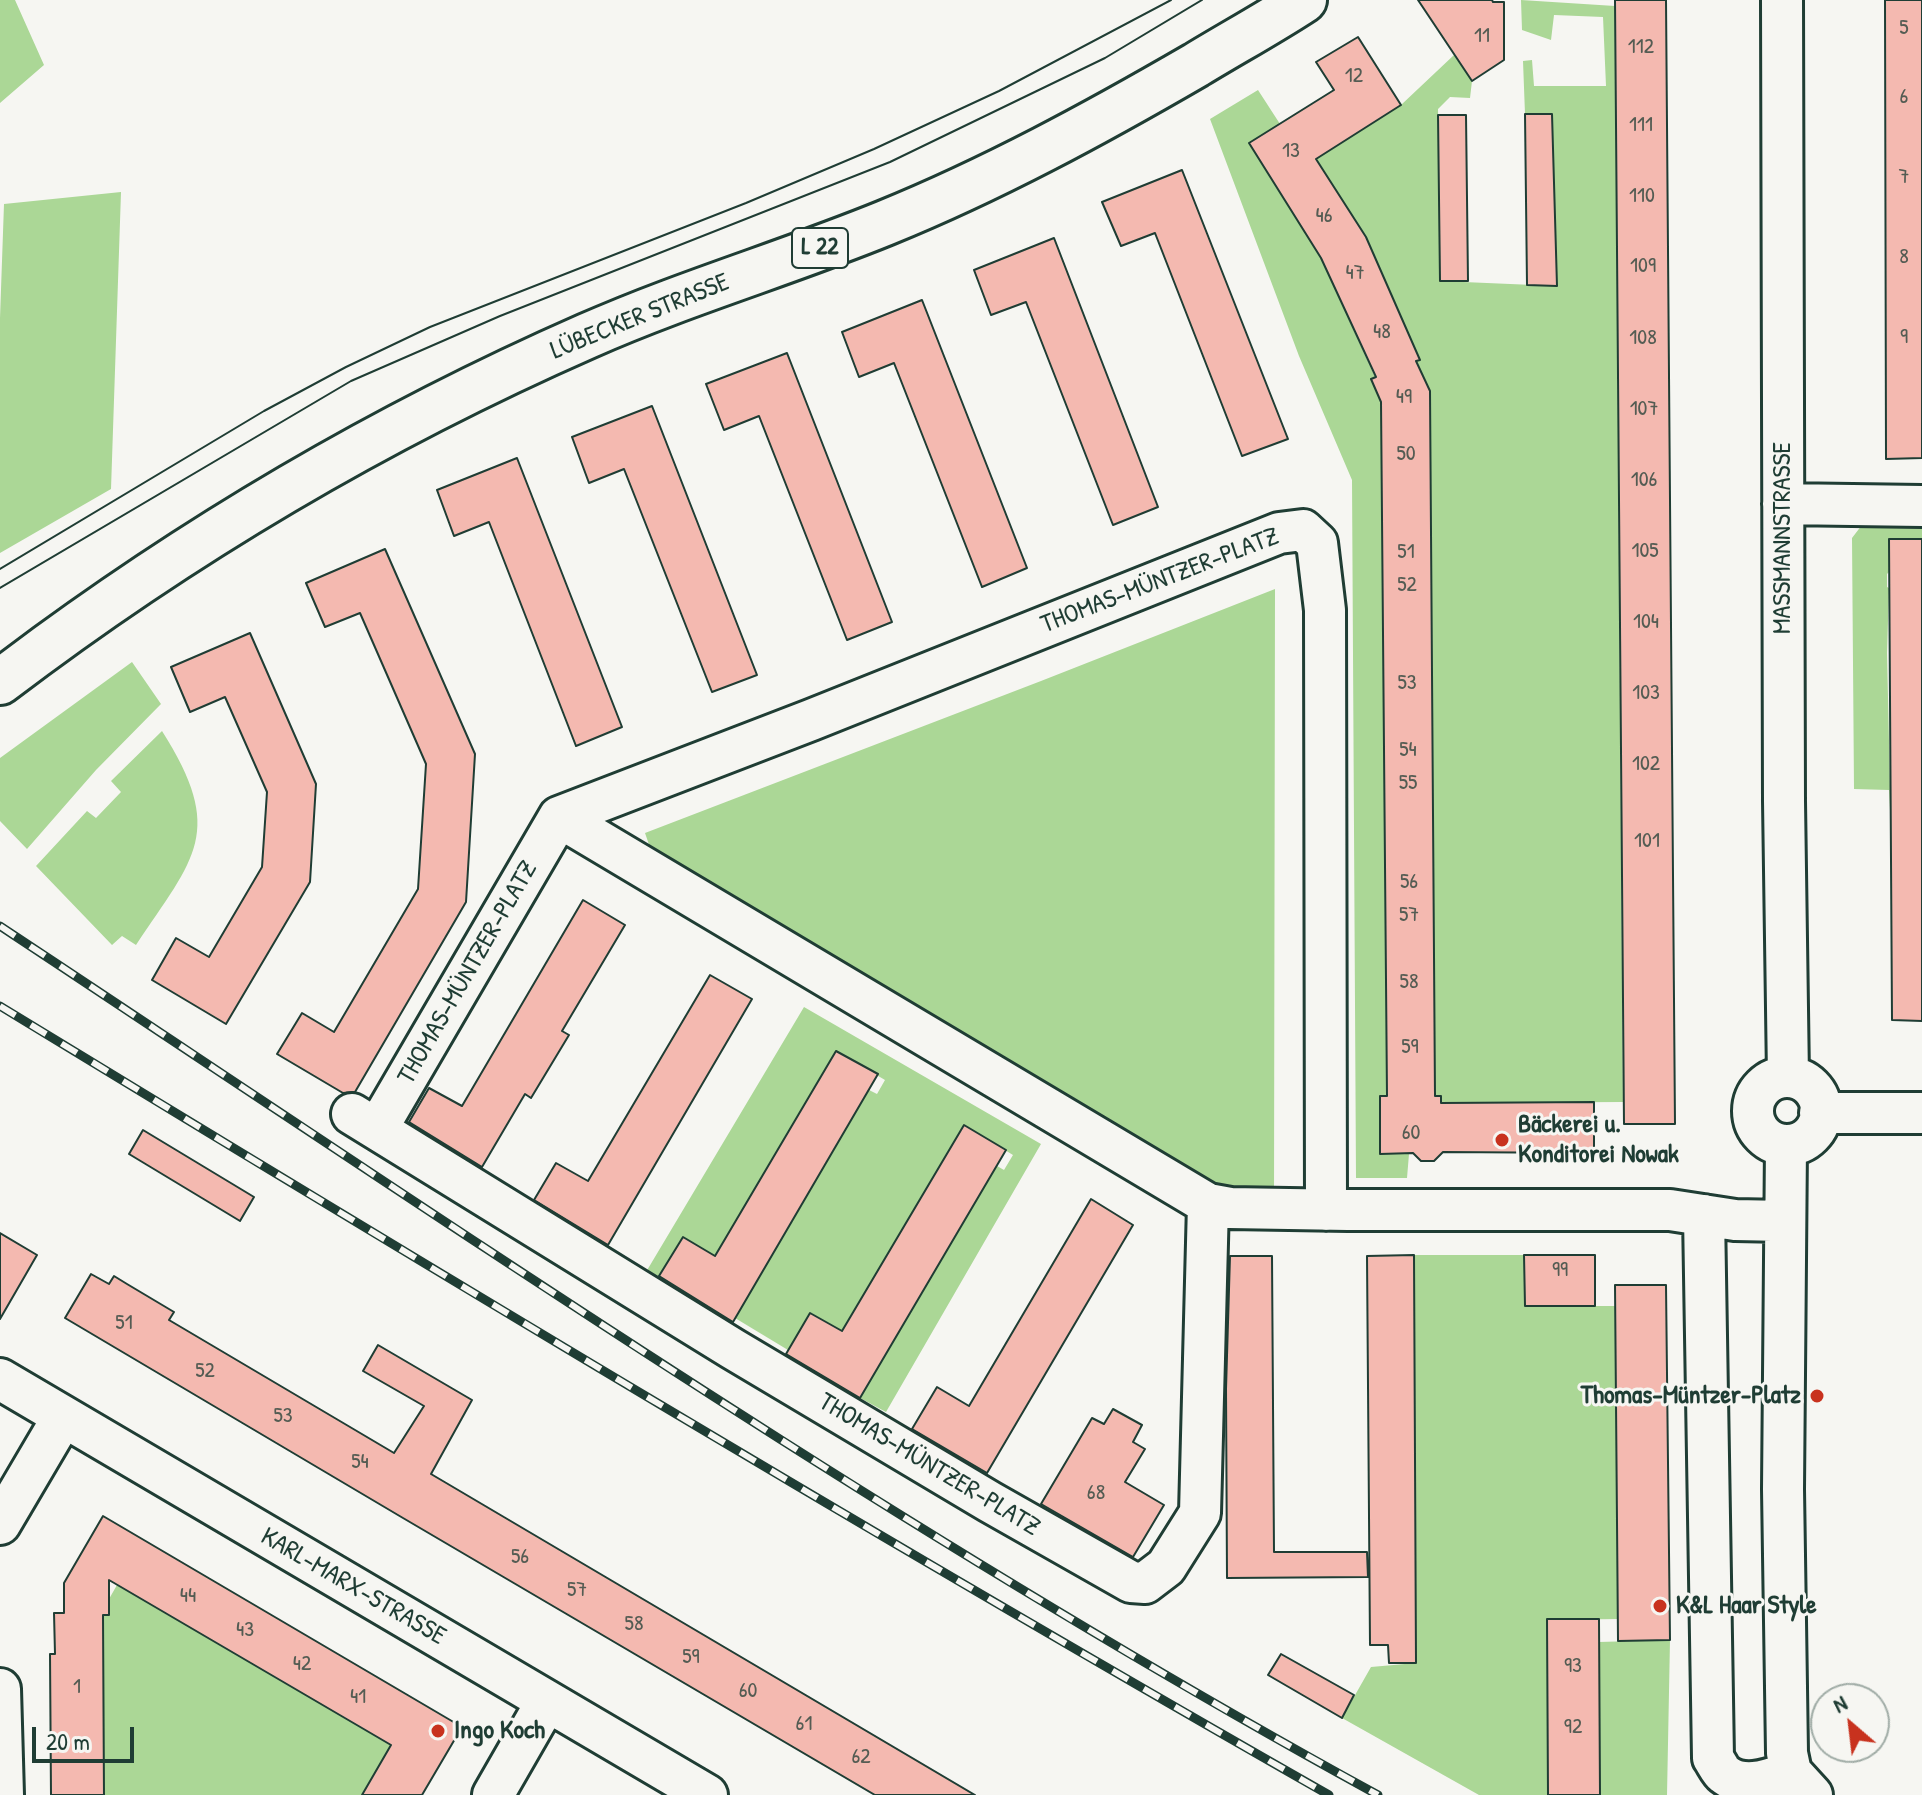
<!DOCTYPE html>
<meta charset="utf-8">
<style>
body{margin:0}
#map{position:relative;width:1922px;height:1795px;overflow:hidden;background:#f6f6f2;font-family:"Patrick Hand",sans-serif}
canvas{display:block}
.north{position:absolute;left:1810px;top:1683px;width:80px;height:80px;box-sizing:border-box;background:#f6f6f2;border:2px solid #a0aca6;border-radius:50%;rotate:332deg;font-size:22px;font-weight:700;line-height:32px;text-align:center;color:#1f3d34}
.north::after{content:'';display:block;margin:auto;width:28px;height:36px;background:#c8321e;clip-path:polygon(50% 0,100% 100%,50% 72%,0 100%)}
.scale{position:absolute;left:32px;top:1727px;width:102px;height:36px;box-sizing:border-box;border:4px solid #1f3d34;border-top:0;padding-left:10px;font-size:24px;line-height:28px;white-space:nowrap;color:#1f3d34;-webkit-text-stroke:6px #f6f6f2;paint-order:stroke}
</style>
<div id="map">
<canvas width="1922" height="1795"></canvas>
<div class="north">N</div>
<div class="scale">20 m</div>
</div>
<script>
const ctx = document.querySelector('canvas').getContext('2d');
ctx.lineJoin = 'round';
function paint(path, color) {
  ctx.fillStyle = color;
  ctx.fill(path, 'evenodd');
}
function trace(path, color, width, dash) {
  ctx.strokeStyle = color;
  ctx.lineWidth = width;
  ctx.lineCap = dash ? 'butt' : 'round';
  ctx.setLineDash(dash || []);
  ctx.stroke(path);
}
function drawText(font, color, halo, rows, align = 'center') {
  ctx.font = font + ' "Patrick Hand",sans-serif';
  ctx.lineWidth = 6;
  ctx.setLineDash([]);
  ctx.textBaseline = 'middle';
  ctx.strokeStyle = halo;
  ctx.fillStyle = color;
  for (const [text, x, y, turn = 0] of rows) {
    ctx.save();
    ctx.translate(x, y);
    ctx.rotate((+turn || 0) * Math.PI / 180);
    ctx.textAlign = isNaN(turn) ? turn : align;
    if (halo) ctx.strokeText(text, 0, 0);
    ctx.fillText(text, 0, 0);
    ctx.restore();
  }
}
const green = new Path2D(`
 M 0,0 L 15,0 L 44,65 L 0,103 Z
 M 1521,0 L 1615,6 L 1623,1102 L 1448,1103 L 1442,1114 L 1441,1096 L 1435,1096 L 1416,361 L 1420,359 L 1364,235 L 1316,158 L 1401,105 L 1454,55 L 1472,81 L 1470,98 L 1450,97 L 1438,109 L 1440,281 L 1557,286 L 1552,114 L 1525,114 L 1523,61 L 1532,60 L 1534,86 L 1606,86 L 1603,17 L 1554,15 L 1551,40 L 1522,30 Z
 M 1258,90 L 1280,124 L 1321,258 L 1375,377 L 1371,380 L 1381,402 L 1387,1096 L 1380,1097 L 1380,1153 L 1409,1154 L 1407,1178 L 1356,1178 L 1352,480 L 1299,356 L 1210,119 Z
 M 121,192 L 111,489 L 0,553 L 0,318 L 4,204 Z
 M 1922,519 L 1922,539 L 1887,574 L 1887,587 L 1889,588 L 1887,653 L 1891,830 L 1889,790 L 1854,789 L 1852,538 L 1865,521 Z
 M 1275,589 L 1274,1199 L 1223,1200 L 657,868 L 645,833 L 1041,681 Z
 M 132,662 L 161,704 L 96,770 L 27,849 L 0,821 L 0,758 Z
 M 162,731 C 226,832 195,857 136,945 L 122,936 L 112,945 L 36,866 L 87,811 L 96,818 L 121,792 L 111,781 Z
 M 804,1007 L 1041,1144 L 886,1412 L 860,1398 L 997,1166 L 1004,1170 L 1013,1155 L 964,1125 L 842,1331 L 811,1313 L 788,1350 L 735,1318 L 869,1090 L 877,1094 L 885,1080 L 836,1051 L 715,1256 L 683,1237 L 658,1279 L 646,1272 Z
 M 1414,1255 L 1524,1255 L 1525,1306 L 1616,1306 L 1618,1619 L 1547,1620 L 1548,1795 L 1479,1795 L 1342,1718 L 1371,1667 L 1416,1663 Z
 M 117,1585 L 401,1751 L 371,1779 L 362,1795 L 104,1795 L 103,1654 L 85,1615 L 109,1599 Z
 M 1670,1640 L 1667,1795 L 1600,1795 L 1599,1642 Z`);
const building = new Path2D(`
 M 1418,0 L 1492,0 L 1493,2 L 1504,2 L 1504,60 L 1472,81 Z
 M 1615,0 L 1666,0 L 1675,1124 L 1624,1124 Z
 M 1885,0 L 1922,0 L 1922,458 L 1886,459 Z
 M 1358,37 L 1401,105 L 1316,159 L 1366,237 L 1420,360 L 1416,361 L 1430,391 L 1435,1096 L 1441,1096 L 1441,1103 L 1594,1102 L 1594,1153 L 1443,1152 L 1434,1161 L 1421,1161 L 1413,1153 L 1380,1154 L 1380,1096 L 1387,1096 L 1381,402 L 1371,379 L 1376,377 L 1321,258 L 1249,143 L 1334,90 L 1316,62 Z
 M 1525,114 L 1552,114 L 1557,286 L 1527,285 Z
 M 1438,115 L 1466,115 L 1468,281 L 1440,281 Z
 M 1182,170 L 1288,439 L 1242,456 L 1155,233 L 1121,246 L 1102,202 Z
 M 1054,238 L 1158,507 L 1113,525 L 1026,302 L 991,315 L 974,270 Z
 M 922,300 L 1027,568 L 982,587 L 894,363 L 859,377 L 842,332 Z
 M 787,353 L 892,622 L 847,640 L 759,416 L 724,430 L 706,384 Z
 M 652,406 L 757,675 L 712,692 L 624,469 L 589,483 L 572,437 Z
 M 517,458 L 622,727 L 576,746 L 489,522 L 454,536 L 437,490 Z
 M 1889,539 L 1922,539 L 1922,1021 L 1892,1020 Z
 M 385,549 L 475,754 L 466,902 L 355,1092 L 343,1093 L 277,1054 L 302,1013 L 334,1032 L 418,889 L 426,764 L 360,613 L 325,627 L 306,583 Z
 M 250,633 L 316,784 L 310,882 L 226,1024 L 152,980 L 176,938 L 209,957 L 262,867 L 267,792 L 225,697 L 190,712 L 171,667 Z
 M 583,900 L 625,925 L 562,1031 L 569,1035 L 531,1098 L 525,1094 L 482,1167 L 409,1122 L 429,1088 L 462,1106 Z
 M 710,975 L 752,999 L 608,1245 L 534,1200 L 556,1163 L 588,1181 Z
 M 836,1051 L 878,1074 L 733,1322 L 659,1276 L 683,1237 L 715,1256 Z
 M 964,1125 L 1006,1150 L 860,1398 L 786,1354 L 810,1313 L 842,1331 Z
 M 143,1130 L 254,1197 L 240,1221 L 129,1154 Z
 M 1091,1199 L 1133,1225 L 987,1473 L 912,1429 L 937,1387 L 969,1406 Z
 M 0,1233 L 37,1255 L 0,1319 Z
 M 1414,1255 L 1416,1663 L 1389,1663 L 1388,1645 L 1370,1645 L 1367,1256 Z
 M 1524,1255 L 1595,1255 L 1595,1306 L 1525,1306 Z
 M 1230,1256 L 1272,1256 L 1274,1552 L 1367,1552 L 1368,1577 L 1227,1578 L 1226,1389 Z
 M 91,1274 L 109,1284 L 114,1276 L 127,1284 L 174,1312 L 169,1320 L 394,1453 L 424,1406 L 363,1371 L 378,1345 L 472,1400 L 431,1474 L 975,1795 L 875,1795 L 403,1518 L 65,1318 Z
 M 1615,1285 L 1666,1285 L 1670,1640 L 1618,1641 Z
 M 1113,1409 L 1142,1425 L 1133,1442 L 1145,1449 L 1125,1482 L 1164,1505 L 1133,1557 L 1041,1504 L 1092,1418 L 1104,1424 Z
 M 103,1516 L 462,1727 L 422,1795 L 362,1795 L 391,1745 L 109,1580 L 109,1615 L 103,1615 L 104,1795 L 51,1795 L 50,1654 L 55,1654 L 54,1613 L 64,1613 L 64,1583 Z
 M 1547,1619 L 1599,1619 L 1600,1795 L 1548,1795 Z
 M 1281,1654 L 1354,1695 L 1342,1718 L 1268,1675 Z`);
const minor = new Path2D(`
 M 1782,0 L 1784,801 L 1788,1077
 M 1783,504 L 1922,506
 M 559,817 L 1208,1204 L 1230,1208 L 1348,1210 L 1670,1210 L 1735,1220 L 1785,1221
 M1753 1111a34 34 0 1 1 68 0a34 34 0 1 1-68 0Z
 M 1820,1113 L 1922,1113
 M 352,1114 L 733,1349 L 990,1502 L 1131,1582 L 1145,1583 L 1166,1567 L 1200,1513 L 1208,1204
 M 377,1129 L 559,817 L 811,720 L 1279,533 L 1303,530 L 1317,543 L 1325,610 L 1326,1210
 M 1786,1145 L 1783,1489 L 1787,1753 L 1791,1772 L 1812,1795
 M 1704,1215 L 1713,1758 C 1716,1762 1720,1771 1724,1774 C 1744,1790 1770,1779 1791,1772
 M 0,1379 L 707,1795
 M 0,1524 L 63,1417
 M 0,1689 L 3,1795
 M 493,1795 L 547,1701`);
const major = new Path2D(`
 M 0,682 C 180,545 380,427 587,336 C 684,293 787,263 885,223 C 993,179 1096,123 1196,65 C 1232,43 1269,23 1304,0`);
const tram = new Path2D(`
 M 0,569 L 264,411 L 346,367 L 430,327 L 746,203 L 874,149 L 999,91 L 1171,0
 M 0,588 L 351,381 L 500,316 L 890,162 L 1105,58 L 1202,0`);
const rail = new Path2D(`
 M 0,926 C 453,1226 901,1534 1378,1795
 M 0,1006 C 440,1274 881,1540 1329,1795`);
const markers = [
 [1502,1140,8,"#c8321e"],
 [1817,1396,8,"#c8321e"],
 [1660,1606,8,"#c8321e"],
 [438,1731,8,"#c8321e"]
];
const numberNames = [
 ["5",1904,28],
 ["11",1482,36],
 ["112",1641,47],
 ["12",1354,76],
 ["6",1904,97],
 ["111",1641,125],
 ["13",1291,151],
 ["7",1904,177],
 ["110",1642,196],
 ["46",1324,216],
 ["8",1904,257],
 ["109",1643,266],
 ["47",1355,273],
 ["48",1382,332],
 ["9",1904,337],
 ["108",1643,338],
 ["49",1404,397],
 ["107",1644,409],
 ["50",1406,454],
 ["106",1644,480],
 ["105",1645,551],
 ["51",1406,552],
 ["52",1407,585],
 ["104",1646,622],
 ["53",1407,683],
 ["103",1646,693],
 ["54",1408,750],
 ["102",1646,764],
 ["55",1408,783],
 ["101",1647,841],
 ["56",1409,882],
 ["57",1409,915],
 ["58",1409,982],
 ["59",1410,1047],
 ["60",1411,1133],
 ["99",1560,1270],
 ["51",124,1323],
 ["52",205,1371],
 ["53",283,1416],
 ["54",360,1462],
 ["68",1096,1493],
 ["56",520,1557],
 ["57",577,1590],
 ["44",188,1596],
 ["58",634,1624],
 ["43",245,1630],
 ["59",691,1657],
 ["42",302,1664],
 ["93",1573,1666],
 ["1",77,1687],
 ["60",748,1691],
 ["41",358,1697],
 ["61",804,1724],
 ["92",1573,1727],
 ["62",861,1757]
];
const shields = [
 [820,248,56]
];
const shieldNames = [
 ["L 22",820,248]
];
const streetNames = [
 ["LÜBECKER STRASSE",640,317,-22],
 ["MASSMANNSTRASSE",1783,538,-90],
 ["THOMAS-MÜNTZER-PLATZ",1160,581,-21],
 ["THOMAS-MÜNTZER-PLATZ",468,973,-60],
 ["THOMAS-MÜNTZER-PLATZ",929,1465,31],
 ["KARL-MARX-STRASSE",353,1587,30]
];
const poiNames = [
 ["Bäckerei u.",1518,1125],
 ["Konditorei Nowak",1518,1155],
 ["Thomas-Müntzer-Platz",1801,1396,"right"],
 ["K&L Haar Style",1676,1606],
 ["Ingo Koch",454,1731]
];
paint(green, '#abd796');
paint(building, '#f4b9b0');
trace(building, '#1f3d34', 2);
trace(minor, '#1f3d34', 46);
trace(major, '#1f3d34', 50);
trace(minor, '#f6f6f2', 40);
trace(major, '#f6f6f2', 44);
trace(tram, '#1f3d34', 2);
trace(rail, '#1f3d34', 9);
trace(rail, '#f6f6f2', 6, [18]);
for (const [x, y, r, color] of markers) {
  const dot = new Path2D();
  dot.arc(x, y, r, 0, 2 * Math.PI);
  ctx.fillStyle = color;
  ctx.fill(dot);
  trace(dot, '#f6f6f2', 3);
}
drawText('22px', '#545c53', null, numberNames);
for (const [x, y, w] of shields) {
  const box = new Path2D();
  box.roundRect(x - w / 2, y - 20, w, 40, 6);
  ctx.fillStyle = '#f6f6f2';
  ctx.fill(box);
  trace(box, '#1f3d34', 2);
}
drawText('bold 24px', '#1f3d34', null, shieldNames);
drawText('26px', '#1f3d34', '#f6f6f2', streetNames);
drawText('bold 26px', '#1f3d34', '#f6f6f2', poiNames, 'left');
</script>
